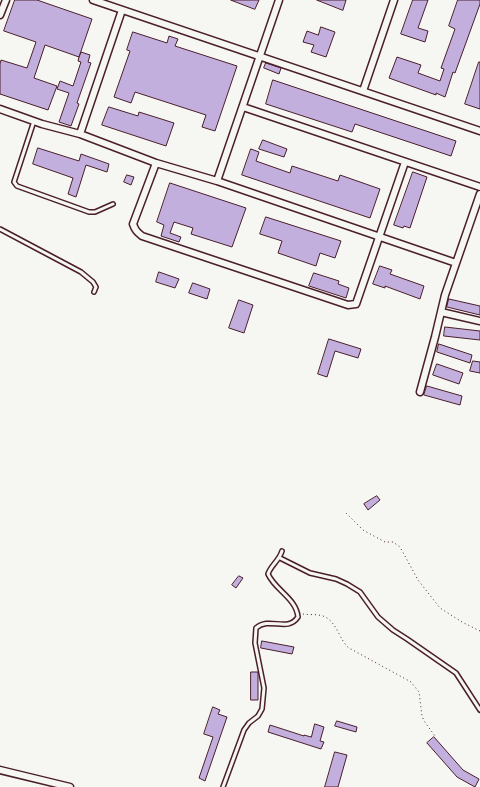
<!DOCTYPE html>
<style>
body{margin:0}
canvas{display:block;background:#f6f6f2}
</style>
<canvas width="480" height="787"></canvas>
<script>
const ctx = document.querySelector('canvas').getContext('2d');
ctx.lineJoin = 'round';
function paint(path, color) {
  ctx.fillStyle = color;
  ctx.fill(path, 'evenodd');
}
function trace(path, color, width, dash) {
  ctx.strokeStyle = color;
  ctx.lineWidth = width;
  ctx.lineCap = dash ? 'butt' : 'round';
  ctx.setLineDash(dash || []);
  ctx.stroke(path);
}
const building = new Path2D(`
 M 15,0 L 37,0 L 92,19 L 79,57 L 81,52 L 90,55 L 88,62 L 91,63 L 77,103 L 79,104 L 71,126 L 59,122 L 69,93 L 57,89 L 60,81 L 73,86 L 81,62 L 78,61 L 79,57 L 45,45 L 34,78 L 57,86 L 48,110 L 0,94 L 0,64 L 1,60 L 27,68 L 36,42 L 4,31 Z
 M 231,0 L 259,0 L 255,9 Z
 M 317,0 L 346,0 L 343,10 Z
 M 413,0 L 428,0 L 418,28 L 428,31 L 425,42 L 401,34 Z
 M 458,0 L 480,0 L 480,4 L 455,73 L 453,72 L 445,97 L 436,93 L 436,95 L 389,78 L 397,57 L 421,65 L 418,73 L 440,81 L 444,69 L 441,68 L 455,29 L 449,26 Z
 M 321,27 L 335,32 L 326,57 L 311,52 L 314,45 L 303,42 L 307,31 L 318,35 Z
 M 133,32 L 167,43 L 169,36 L 178,39 L 175,46 L 237,66 L 215,131 L 202,127 L 206,115 L 135,92 L 131,103 L 114,97 L 130,51 L 127,50 Z
 M 479,62 L 480,62 L 480,109 L 465,104 Z
 M 266,63 L 281,68 L 279,74 L 264,68 Z
 M 273,80 L 456,141 L 451,156 L 355,124 L 352,132 L 266,104 Z
 M 109,107 L 138,116 L 139,112 L 174,123 L 166,146 L 102,125 Z
 M 263,140 L 287,149 L 284,157 L 259,149 Z
 M 38,148 L 79,161 L 81,154 L 109,164 L 107,172 L 86,165 L 76,197 L 68,194 L 73,178 L 33,164 Z
 M 251,149 L 259,152 L 256,161 L 290,173 L 292,166 L 338,181 L 340,175 L 380,189 L 370,218 L 242,175 Z
 M 413,172 L 427,177 L 410,228 L 404,226 L 403,228 L 394,225 Z
 M 127,175 L 134,177 L 131,185 L 124,182 Z
 M 170,183 L 246,208 L 232,247 L 191,234 L 193,228 L 174,222 L 170,233 L 181,237 L 179,242 L 161,236 L 164,225 L 157,222 Z
 M 266,217 L 341,241 L 335,258 L 320,253 L 316,266 L 278,253 L 282,241 L 260,234 Z
 M 380,266 L 392,270 L 390,274 L 424,286 L 420,299 L 385,286 L 385,288 L 373,284 Z
 M 159,272 L 179,279 L 175,288 L 156,282 Z
 M 314,273 L 339,281 L 338,284 L 349,288 L 346,298 L 309,286 Z
 M 193,283 L 210,289 L 207,299 L 189,293 Z
 M 449,299 L 480,306 L 480,315 L 447,307 Z
 M 239,300 L 253,305 L 244,333 L 229,328 Z
 M 445,327 L 480,331 L 480,340 L 444,336 Z
 M 329,339 L 361,349 L 358,358 L 335,351 L 327,377 L 318,374 Z
 M 439,344 L 472,355 L 470,363 L 437,352 Z
 M 473,361 L 480,362 L 480,373 L 470,371 Z
 M 437,364 L 463,373 L 459,384 L 433,375 Z
 M 427,386 L 462,396 L 460,405 L 424,395 Z
 M 377,496 L 380,500 L 368,510 L 364,504 Z
 M 239,576 L 243,578 L 236,588 L 232,585 Z
 M 262,641 L 294,647 L 292,654 L 261,648 Z
 M 251,672 L 258,672 L 258,700 L 251,700 Z
 M 213,707 L 220,710 L 218,714 L 227,717 L 205,781 L 199,778 L 213,737 L 204,734 Z
 M 337,721 L 357,727 L 356,732 L 335,726 Z
 M 315,724 L 324,727 L 320,741 L 324,742 L 321,749 L 268,732 L 270,725 L 304,736 L 304,735 L 311,737 Z
 M 434,737 L 463,770 L 479,779 L 475,787 L 457,777 L 427,743 Z
 M 335,752 L 347,755 L 338,787 L 325,787 Z`);
const path = new Path2D(`
 M 346,513 L 363,530 L 385,542 L 393,542 L 400,547 L 418,580 L 440,608 L 462,622 L 480,631
 M 303,614 C 309,615 317,614 323,616 C 337,621 339,640 349,648 L 411,682 L 419,692 L 422,716 L 424,721 L 435,736`);
const service = new Path2D(`
 M 34,121 L 14,182 L 17,186 L 89,212 L 95,212 L 113,204
 M 0,229 L 81,272 L 93,282 L 96,287 L 94,292
 M 280,558 L 310,573 L 336,579 L 347,584 L 360,592 L 378,617 L 393,630 L 407,639 L 456,673 L 480,710
 M 223,787 L 244,730 L 249,723 L 258,716 L 262,709 L 264,688 L 255,643 L 256,628 C 270,616 287,633 298,617 C 296,598 275,590 268,574 C 271,565 279,561 282,551`);
const minor = new Path2D(`
 M 93,0 L 480,131
 M 0,15 L 6,0
 M 363,91 L 394,0
 M 243,107 L 480,187
 M 0,109 L 42,124 L 80,134 L 156,163 L 217,181 L 279,0
 M 80,134 L 122,10
 M 156,163 L 133,224 C 135,230 137,232 142,236 L 348,305 L 356,304 L 405,162
 M 217,181 L 456,263
 M 441,312 L 480,321
 M 420,392 L 435,337 L 445,295 L 480,194
 M 0,770 L 70,787`);
paint(building, '#c3afde');
trace(building, '#4a1f2b', 1);
trace(service, '#4a1f2b', 6);
trace(minor, '#4a1f2b', 9);
trace(path, '#4a1f2b', 1, [1, 3]);
trace(service, '#f6f6f2', 3);
trace(minor, '#f6f6f2', 6);
</script>
